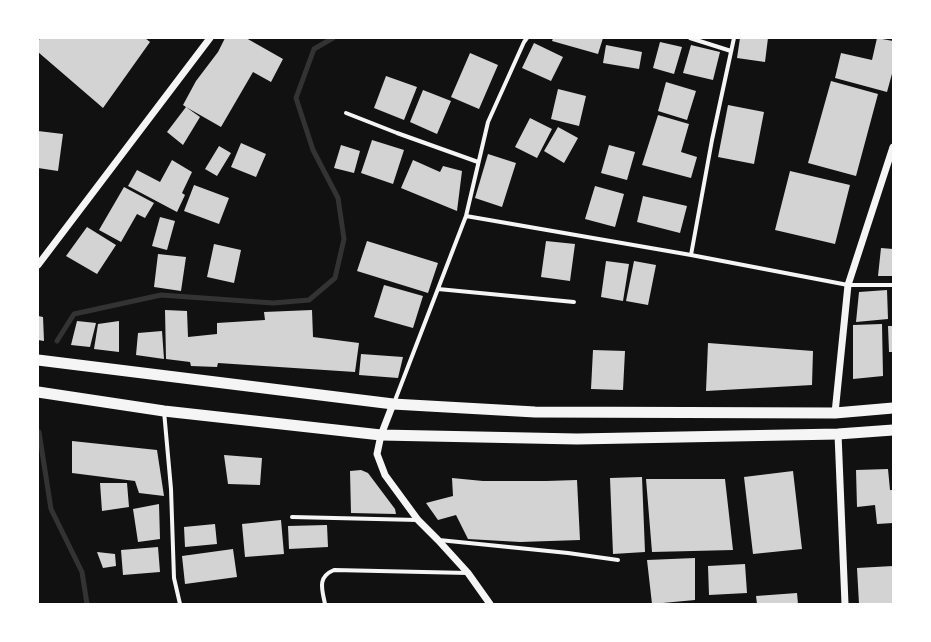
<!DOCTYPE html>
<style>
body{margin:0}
#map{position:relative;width:931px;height:642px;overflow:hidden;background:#111;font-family:Overpass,sans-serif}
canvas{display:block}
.frame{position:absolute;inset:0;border:39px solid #fff;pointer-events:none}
</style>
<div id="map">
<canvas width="931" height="642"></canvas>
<div class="frame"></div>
</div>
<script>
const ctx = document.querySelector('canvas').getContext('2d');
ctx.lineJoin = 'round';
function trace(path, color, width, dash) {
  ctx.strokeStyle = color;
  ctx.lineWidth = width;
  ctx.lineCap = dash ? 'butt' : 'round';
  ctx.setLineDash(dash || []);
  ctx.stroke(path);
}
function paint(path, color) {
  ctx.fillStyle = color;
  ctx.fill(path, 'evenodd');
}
const stream = new Path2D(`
 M 57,341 L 74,314 L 161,295 L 273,303 L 309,300 L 335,278 L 344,239 L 338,198 L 313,150 L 296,98 L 314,49 L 333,38
 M 39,432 L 51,509 L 82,572 L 87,604`);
const building = new Path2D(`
 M 40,38 L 145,38 L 150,42 L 103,108 L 38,52 L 38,42 Z
 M 225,38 L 246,38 L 283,59 L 271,82 L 253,72 L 221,127 L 186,107 L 200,117 L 183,145 L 167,132 L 186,107 L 183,105 L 196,81 L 218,52 Z
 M 553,38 L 603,38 L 598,54 L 552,41 Z
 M 740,38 L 768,38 L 765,62 L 737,58 Z
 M 877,38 L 893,41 L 893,70 L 887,92 L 835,78 L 841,53 L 872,60 Z
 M 660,42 L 682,47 L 674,74 L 653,68 Z
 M 534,43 L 563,57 L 551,81 L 522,68 Z
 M 606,45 L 642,52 L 639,69 L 603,63 Z
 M 691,45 L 720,52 L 713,80 L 683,73 Z
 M 470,53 L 498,65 L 479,109 L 451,97 Z
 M 386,76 L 417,87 L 404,120 L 374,108 Z
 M 831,81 L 878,94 L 856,176 L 808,163 Z
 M 666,82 L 696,91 L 687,120 L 658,111 Z
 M 558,89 L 586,96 L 579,126 L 551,119 Z
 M 423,90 L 451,101 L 437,134 L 410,122 Z
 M 728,105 L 764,112 L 754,164 L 718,157 Z
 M 658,115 L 689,124 L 681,152 L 697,157 L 691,178 L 642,165 Z
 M 530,118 L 552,129 L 537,158 L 515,147 Z
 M 558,127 L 578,138 L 564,163 L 544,151 Z
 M 38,131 L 63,134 L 58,171 L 38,168 Z
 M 372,140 L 404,150 L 393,184 L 361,173 Z
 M 241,143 L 266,154 L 256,177 L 231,167 Z
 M 341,145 L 360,151 L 354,173 L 334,168 Z
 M 609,145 L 635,152 L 627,180 L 601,173 Z
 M 219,146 L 231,153 L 217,176 L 205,169 Z
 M 488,154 L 516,163 L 502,207 L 475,198 Z
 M 172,160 L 192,172 L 182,193 L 185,195 L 177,212 L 128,186 L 137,170 L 160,182 Z
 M 413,160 L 440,172 L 443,166 L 462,171 L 457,211 L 401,188 Z
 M 790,171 L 850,185 L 835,244 L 775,230 Z
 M 194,185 L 229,198 L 219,224 L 184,211 Z
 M 595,186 L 624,194 L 615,227 L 585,219 Z
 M 124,187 L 154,203 L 145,218 L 137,214 L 121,242 L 99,230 Z
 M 643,196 L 687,206 L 680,233 L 637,222 Z
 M 160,217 L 175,221 L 167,250 L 152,246 Z
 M 87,227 L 116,245 L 97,274 L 66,256 Z
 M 367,241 L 438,263 L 428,293 L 357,271 Z
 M 546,241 L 575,244 L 570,281 L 541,277 Z
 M 214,244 L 241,250 L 234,283 L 207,277 Z
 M 881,248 L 893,249 L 893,276 L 878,276 Z
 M 158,254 L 186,257 L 181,291 L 154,287 Z
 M 606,261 L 629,264 L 623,301 L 601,297 Z
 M 634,261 L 656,265 L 648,305 L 626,301 Z
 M 384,285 L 423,296 L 413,328 L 374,317 Z
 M 887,290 L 888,319 L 856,322 L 859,292 Z
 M 165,310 L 187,311 L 188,337 L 217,334 L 217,323 L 265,320 L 264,312 L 312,310 L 313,337 L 359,343 L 355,372 L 218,363 L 217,367 L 191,366 L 190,362 L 166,359 Z
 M 38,316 L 43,317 L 44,341 L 38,340 Z
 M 77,321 L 96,323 L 90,347 L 71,345 Z
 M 119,321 L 119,352 L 94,349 L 98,324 Z
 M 882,324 L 883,376 L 853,379 L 853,325 Z
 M 888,326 L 893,326 L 893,352 L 889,352 Z
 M 162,331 L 164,359 L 136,355 L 138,333 Z
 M 708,343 L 813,351 L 812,385 L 706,391 Z
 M 593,350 L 625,351 L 623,390 L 591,389 Z
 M 361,354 L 403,357 L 398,378 L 359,375 Z
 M 72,441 L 157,450 L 164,496 L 139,493 L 135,481 L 72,473 Z
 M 224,455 L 262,458 L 260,485 L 228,484 Z
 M 888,469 L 890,490 L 893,490 L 893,523 L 877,524 L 875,505 L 857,507 L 856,470 Z
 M 361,470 L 368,473 L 395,509 L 396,514 L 351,513 L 350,471 Z
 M 793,471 L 802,549 L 753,554 L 744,477 Z
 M 642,477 L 645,552 L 613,554 L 610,478 Z
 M 452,478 L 483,481 L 546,481 L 577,480 L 580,540 L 520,542 L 468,539 L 456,515 L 438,520 L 426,503 L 453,496 Z
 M 646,479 L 725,479 L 733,550 L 652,552 Z
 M 100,483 L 127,483 L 129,507 L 102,511 Z
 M 159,504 L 160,539 L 138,542 L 133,509 Z
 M 281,520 L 284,554 L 245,557 L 242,524 Z
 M 215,524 L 217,544 L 185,547 L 184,527 Z
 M 327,525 L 328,547 L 289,549 L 288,526 Z
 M 158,547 L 160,572 L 123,575 L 121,550 Z
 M 233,549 L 237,577 L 185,584 L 182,556 Z
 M 97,552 L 115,554 L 116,566 L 103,568 Z
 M 695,558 L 695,600 L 652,604 L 647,560 Z
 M 745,564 L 747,593 L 709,595 L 708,566 Z
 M 893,566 L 893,604 L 859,604 L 857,568 Z
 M 797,593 L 798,604 L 757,604 L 756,596 Z`);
const minor = new Path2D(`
 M 690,38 L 731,51
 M 346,113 L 397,133 L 478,162
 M 466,216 L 691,255 L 848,285 L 893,285
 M 691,255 L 712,140 L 734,38
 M 438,289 L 574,302
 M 394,403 L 466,216 L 488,122 L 524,42 L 527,38
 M 164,411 L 171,489 L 174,578 L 180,604
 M 292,517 L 418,520
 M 439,540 L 568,553 L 618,560
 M 325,604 C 322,589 317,577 334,570 L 468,573`);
const tertiary = new Path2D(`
 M 38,265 L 210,38
 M 393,404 L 381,435 L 377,454 L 385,475 L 418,520 L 438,540 L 468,573 L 490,604
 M 835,413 L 848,285 L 893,147
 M 838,434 L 845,604`);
const trunk = new Path2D(`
 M 38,360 L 393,404 L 535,412 L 835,413 L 893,408
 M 38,392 L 164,411 L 381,435 L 577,439 L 838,434 L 893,430`);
trace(stream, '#333', 5);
paint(building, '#d3d3d3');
trace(minor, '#f5f5f5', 4);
trace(tertiary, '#f5f5f5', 7);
trace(trunk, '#f5f5f5', 11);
</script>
